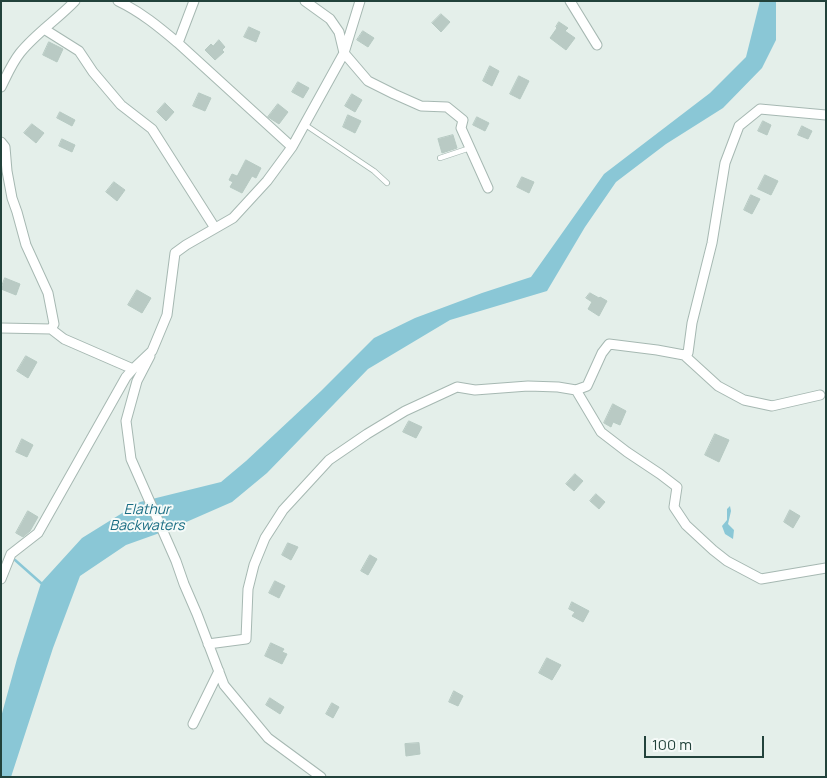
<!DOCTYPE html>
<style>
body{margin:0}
#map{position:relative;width:827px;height:778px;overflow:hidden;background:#e4efea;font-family:Manrope,sans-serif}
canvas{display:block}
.frame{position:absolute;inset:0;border:2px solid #22423b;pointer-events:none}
.scale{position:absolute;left:644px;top:736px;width:120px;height:22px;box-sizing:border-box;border:2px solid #22423b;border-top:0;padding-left:6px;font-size:15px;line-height:18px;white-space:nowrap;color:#22423b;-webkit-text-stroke:4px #f5faf8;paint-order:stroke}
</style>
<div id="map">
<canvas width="827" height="778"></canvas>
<div class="frame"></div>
<div class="scale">100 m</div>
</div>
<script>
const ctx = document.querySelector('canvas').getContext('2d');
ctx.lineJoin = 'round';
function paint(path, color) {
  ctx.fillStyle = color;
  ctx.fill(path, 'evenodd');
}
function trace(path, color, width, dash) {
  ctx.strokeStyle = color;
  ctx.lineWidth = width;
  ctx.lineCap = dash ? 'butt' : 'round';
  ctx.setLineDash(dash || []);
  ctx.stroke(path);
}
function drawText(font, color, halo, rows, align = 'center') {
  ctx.font = font + ' Manrope,sans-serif';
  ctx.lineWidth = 4;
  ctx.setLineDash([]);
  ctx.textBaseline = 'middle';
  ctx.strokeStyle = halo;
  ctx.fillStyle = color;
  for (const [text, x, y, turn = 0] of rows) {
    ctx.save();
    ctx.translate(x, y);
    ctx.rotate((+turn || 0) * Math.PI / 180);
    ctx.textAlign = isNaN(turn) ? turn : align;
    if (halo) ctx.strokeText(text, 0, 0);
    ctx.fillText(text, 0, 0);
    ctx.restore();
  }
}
const water = new Path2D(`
 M 760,1 L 776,1 L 776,40 L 762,68 L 723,108 L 666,144 L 616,182 L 585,227 L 547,291 L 450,320 L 368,369 L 267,473 L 232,502 L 168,530 L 126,545 L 80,576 L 53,648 L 11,777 L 1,777 L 1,717 L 17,659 L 41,583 L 82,538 L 140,502 L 221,482 L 246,461 L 321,391 L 374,338 L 415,318 L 482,293 L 531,277 L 604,174 L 710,93 L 746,57 Z
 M 730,506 L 731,511 L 728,524 L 734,530 L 733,539 L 725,534 L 722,526 L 727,520 L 727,509 Z`);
const stream = new Path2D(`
 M 15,560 L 41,583`);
const building = new Path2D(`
 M 441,14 L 450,22 L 441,32 L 432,23 Z
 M 559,22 L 568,28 L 565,31 L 575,38 L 566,50 L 550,38 L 557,28 L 556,27 Z
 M 249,27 L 260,32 L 256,42 L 244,37 Z
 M 363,31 L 374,38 L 368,47 L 357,40 Z
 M 219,40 L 225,47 L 222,50 L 224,52 L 215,60 L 205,50 L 211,44 L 213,46 Z
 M 49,42 L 63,49 L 57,62 L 43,55 Z
 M 490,66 L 499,71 L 492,86 L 483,81 Z
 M 519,76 L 529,81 L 520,99 L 510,94 Z
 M 298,82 L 309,88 L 303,98 L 292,92 Z
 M 199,93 L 211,98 L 205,111 L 193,106 Z
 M 352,94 L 362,100 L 355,112 L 345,106 Z
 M 165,103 L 174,112 L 166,121 L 157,112 Z
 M 278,104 L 288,112 L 279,124 L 268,117 Z
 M 60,112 L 75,120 L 72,126 L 57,118 Z
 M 348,115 L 361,121 L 355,133 L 343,127 Z
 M 477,117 L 489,123 L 485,131 L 473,125 Z
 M 763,121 L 771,125 L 767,135 L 758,131 Z
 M 32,124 L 44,133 L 36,143 L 24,133 Z
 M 802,126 L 812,131 L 808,139 L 798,135 Z
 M 453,135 L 457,148 L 442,153 L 438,139 Z
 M 62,139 L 75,145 L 72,152 L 59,146 Z
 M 246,160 L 261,168 L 256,178 L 252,176 L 242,193 L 230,187 L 233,182 L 229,180 L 232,174 L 237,176 Z
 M 765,175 L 778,181 L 771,195 L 758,189 Z
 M 522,177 L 534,182 L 529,193 L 517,187 Z
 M 114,182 L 125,190 L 117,201 L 106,192 Z
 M 751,195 L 760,199 L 752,214 L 744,210 Z
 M 5,278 L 20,284 L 16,295 L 1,289 Z
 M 137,290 L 151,298 L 142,313 L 128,305 Z
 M 590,293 L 599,298 L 600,297 L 607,301 L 599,316 L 588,309 L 592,302 L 586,298 Z
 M 26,356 L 37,362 L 28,378 L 17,371 Z
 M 613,404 L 626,411 L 620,425 L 613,422 L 611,427 L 604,423 Z
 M 409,421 L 422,427 L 416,438 L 403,432 Z
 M 715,434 L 729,440 L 719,462 L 705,455 Z
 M 22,439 L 33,445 L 27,457 L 16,452 Z
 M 575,474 L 583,481 L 574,491 L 566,484 Z
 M 596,494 L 605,502 L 599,509 L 590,501 Z
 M 790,510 L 800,516 L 793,528 L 784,522 Z
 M 28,511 L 38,517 L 30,531 L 23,537 L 16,533 Z
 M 288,543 L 298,547 L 291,560 L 282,555 Z
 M 370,555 L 377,559 L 368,575 L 361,571 Z
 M 275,581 L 285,586 L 279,598 L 269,593 Z
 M 572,602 L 589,611 L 583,622 L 572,616 L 575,612 L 569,609 Z
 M 271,643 L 284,649 L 282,652 L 287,654 L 282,664 L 265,656 Z
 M 547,658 L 561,665 L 552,680 L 539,673 Z
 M 454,691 L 463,696 L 458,706 L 449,702 Z
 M 270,698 L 284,707 L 280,714 L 266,705 Z
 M 332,703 L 339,707 L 333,718 L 326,714 Z
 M 419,743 L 420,754 L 406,756 L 405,744 Z`);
const lane = new Path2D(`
 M 304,124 L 374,171 L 387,183
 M 440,158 L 470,148`);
const street = new Path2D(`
 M 118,1 C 141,12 159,27 178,43
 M 194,1 L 178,43 L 292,147
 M 305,1 L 330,19 L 339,32 L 344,53 L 368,81 L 394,94 L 421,106 L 447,107 L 463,120 L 461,128 L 488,188
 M 570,1 L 597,45
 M 44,29 L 79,51 L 93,72 L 121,105 L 152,129 L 215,228
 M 1,87 C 7,75 12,63 20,53 C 36,33 58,19 75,1
 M 1,142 L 5,147 L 7,171 L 12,198 L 17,212 L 26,245 L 48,293 L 54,324 L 51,329
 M 1,328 L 51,329 L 64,339 L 133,369
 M 684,355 L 688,353 L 692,323 L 712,243 L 725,163 L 739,126 L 760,109 L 826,115
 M 150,356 L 137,381 L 126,421 L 131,459 L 176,561 L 184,584 L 197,614 L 224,685 L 268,738 L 321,777
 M 576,390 L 601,432 L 627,452 L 660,474 L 677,487 L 674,507 L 686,525 L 713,550 L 727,561 L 761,579 L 826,568
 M 1,579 L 11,554 L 38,533 L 126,377 L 133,369 L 152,351 L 167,315 L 175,253 L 186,245 L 233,218 L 267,181 L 292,147 L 344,53 L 360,1
 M 208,644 L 246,639 L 248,589 L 254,565 L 265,538 L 283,510 L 329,460 L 367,434 L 405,411 L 457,387 L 475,390 L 528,386 L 558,387 L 576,390 L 587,386 L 602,353 L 609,344 L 657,350 L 684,355 L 718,386 L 744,400 L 772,406 L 820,395
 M 193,724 L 219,671`);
const waterNames = [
 ["Elathur",147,510],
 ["Backwaters",147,526]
];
paint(water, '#8ac7d6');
trace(stream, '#8ac7d6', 2.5);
paint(building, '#b9cac4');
trace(building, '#b6c9c2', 1);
trace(lane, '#a6b8b2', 6);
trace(street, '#a6b8b2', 11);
trace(lane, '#fff', 4.5);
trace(street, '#fff', 9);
drawText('italic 14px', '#186c82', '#f5faf8', waterNames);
</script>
